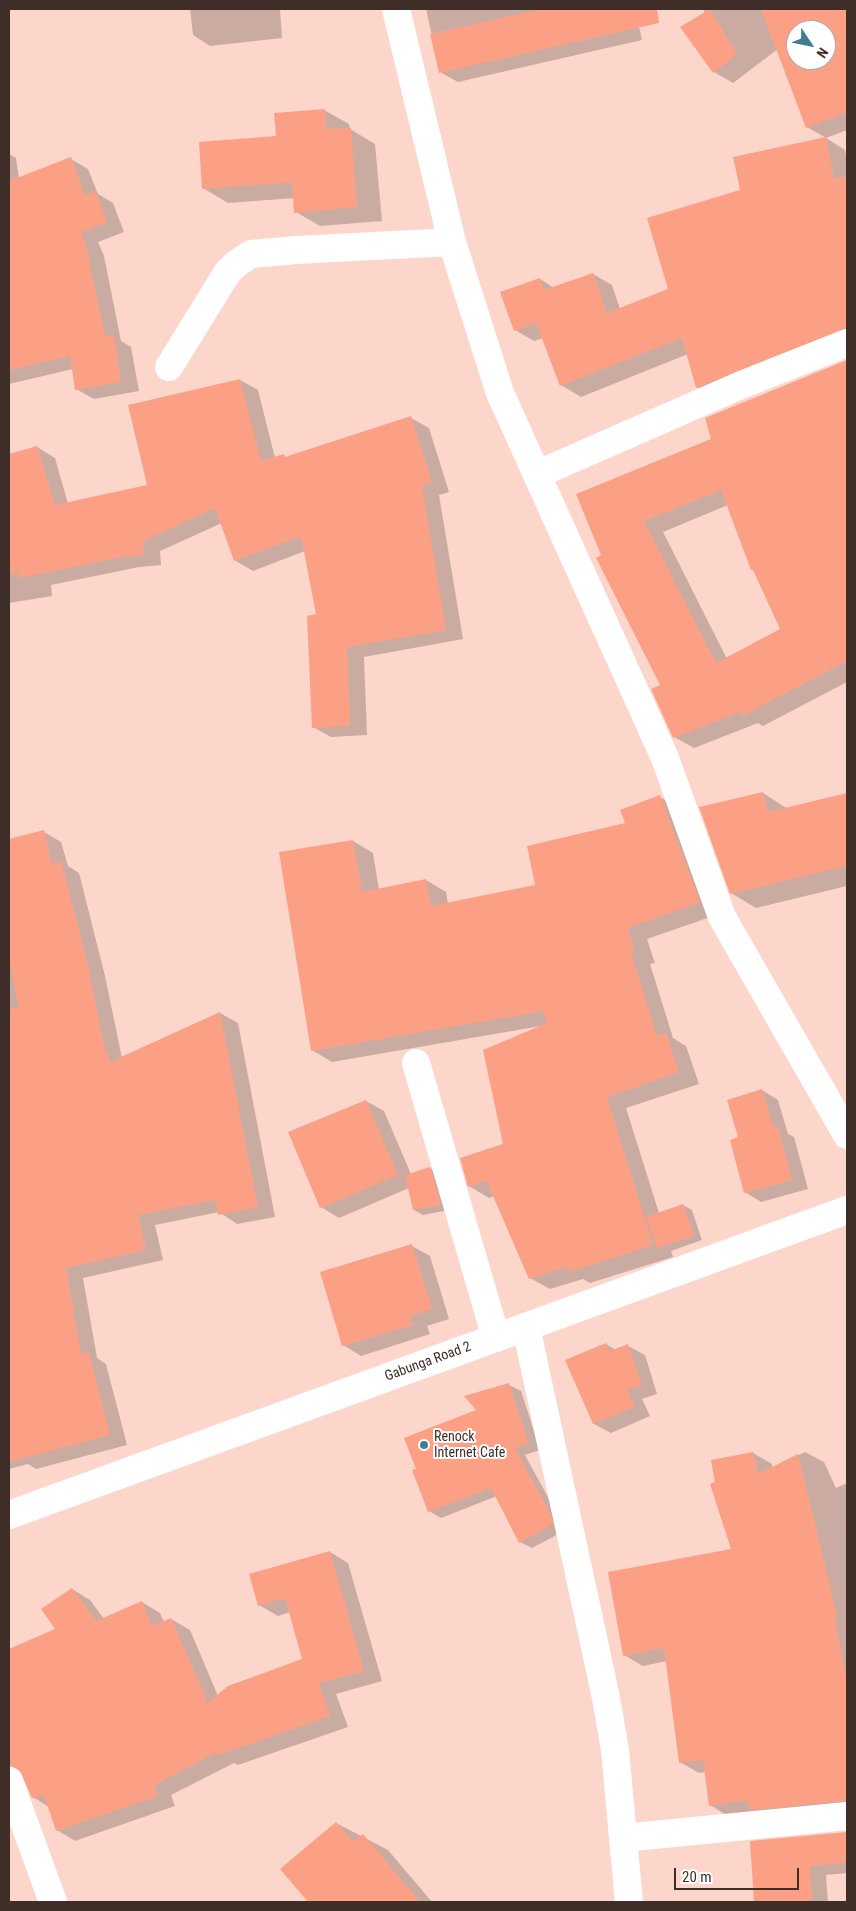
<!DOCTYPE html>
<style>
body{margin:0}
#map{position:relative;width:856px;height:1911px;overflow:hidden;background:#fcd6cb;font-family:"Roboto Condensed",sans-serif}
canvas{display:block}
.frame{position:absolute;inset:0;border:10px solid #3f2d28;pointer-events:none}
.north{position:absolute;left:786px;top:20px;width:50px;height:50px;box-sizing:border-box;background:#fff;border:1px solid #b2aba9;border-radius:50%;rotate:124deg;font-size:14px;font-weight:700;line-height:20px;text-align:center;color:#3f2d28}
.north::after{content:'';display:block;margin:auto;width:18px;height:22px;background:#3d7f90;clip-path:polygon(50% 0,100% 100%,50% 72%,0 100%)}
.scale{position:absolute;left:674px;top:1868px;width:125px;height:22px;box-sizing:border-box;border:2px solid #3f2d28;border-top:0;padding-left:6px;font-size:15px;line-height:18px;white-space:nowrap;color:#3f2d28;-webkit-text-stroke:4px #fff;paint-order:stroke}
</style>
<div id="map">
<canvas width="856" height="1911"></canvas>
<div class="frame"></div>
<div class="north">N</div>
<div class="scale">20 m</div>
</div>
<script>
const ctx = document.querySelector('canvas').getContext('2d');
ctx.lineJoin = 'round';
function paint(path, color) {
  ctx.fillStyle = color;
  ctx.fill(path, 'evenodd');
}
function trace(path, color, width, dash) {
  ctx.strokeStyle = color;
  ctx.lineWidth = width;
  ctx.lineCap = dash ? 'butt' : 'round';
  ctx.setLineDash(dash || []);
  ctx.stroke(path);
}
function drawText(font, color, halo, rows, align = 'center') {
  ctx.font = font + ' "Roboto Condensed",sans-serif';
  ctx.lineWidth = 4;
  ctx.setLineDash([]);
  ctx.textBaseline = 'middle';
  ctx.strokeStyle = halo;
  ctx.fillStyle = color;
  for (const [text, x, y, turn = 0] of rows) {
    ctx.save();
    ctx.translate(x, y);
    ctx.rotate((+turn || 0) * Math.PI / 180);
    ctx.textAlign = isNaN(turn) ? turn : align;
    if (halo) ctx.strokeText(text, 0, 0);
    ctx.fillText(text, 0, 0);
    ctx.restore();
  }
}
const shadow = new Path2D(`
 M 190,9 L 280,9 L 282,38 L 210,46 L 193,35 Z
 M 426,9 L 635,9 L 642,40 L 458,82 L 440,72 Z
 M 704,9 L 847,9 L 847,130 L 826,138 L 807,127 L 778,49 L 733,83 L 714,72 ZM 796,30 L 826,30 L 826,60 L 796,60 Z
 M 324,110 L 349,124 L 350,129 L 375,144 L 382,221 L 320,226 L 296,212 L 295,198 L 228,203 L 203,188 L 277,137 Z
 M 826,138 L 845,150 L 847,161 L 847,345 L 717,398 L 697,387 L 688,354 L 581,397 L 561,385 L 543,338 L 534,341 L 515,330 L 540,279 L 554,288 L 593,274 L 612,285 L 620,309 L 669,290 L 741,191 Z
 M 9,154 L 16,158 L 19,178 L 71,159 L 88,169 L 98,194 L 113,203 L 124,232 L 98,242 L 104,256 L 121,341 L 131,347 L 139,391 L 94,399 L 76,389 L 73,369 L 9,384 Z
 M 847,361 L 847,682 L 763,726 L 758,723 L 694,748 L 674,737 L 662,686 L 603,556 L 712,439 L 706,419 ZM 728,505 L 782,630 L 727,659 L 663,532 Z
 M 240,380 L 258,390 L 275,458 L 284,456 L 287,458 L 411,418 L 429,428 L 449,492 L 439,495 L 463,639 L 364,657 L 367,735 L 331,737 L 313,727 L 318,615 L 305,551 L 253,571 L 236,561 L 222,523 L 160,551 L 161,565 L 139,567 L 51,585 L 52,596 L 9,603 L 9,455 L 37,447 L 55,458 L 68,504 L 149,486 Z
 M 763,793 L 788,809 L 847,794 L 847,886 L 756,908 L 731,893 Z
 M 660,797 L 680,808 L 719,914 L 647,939 L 655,963 L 650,964 L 673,1038 L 686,1046 L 699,1084 L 626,1108 L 659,1213 L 683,1205 L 692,1210 L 702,1240 L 671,1251 L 673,1257 L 590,1283 L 583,1279 L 550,1289 L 530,1278 L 494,1196 L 489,1198 L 469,1186 L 504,1145 L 541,1026 L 332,1062 L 312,1050 L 353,841 L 373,853 L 379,890 L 426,880 L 446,892 L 448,904 L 537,886 L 627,824 Z
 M 44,832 L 61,842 L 68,866 L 79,873 L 105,976 L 122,1058 L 220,1013 L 238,1023 L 275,1217 L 237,1224 L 219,1212 L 155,1225 L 163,1260 L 83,1278 L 97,1358 L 106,1364 L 127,1445 L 36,1469 L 28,1464 L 9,1469 L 9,840 Z
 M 762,1090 L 778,1100 L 788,1134 L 794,1137 L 808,1189 L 761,1202 L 745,1192 L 740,1138 Z
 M 366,1101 L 384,1111 L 411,1174 L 430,1168 L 439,1173 L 449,1210 L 423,1215 L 414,1210 L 409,1188 L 339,1218 L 321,1207 Z
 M 412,1246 L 430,1256 L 449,1319 L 427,1326 L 430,1334 L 361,1356 L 343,1345 Z
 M 606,1344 L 616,1350 L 628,1346 L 645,1355 L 657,1394 L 642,1399 L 650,1416 L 611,1433 L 594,1424 L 567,1361 Z
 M 509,1385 L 521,1391 L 540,1450 L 525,1455 L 562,1523 L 564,1531 L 532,1548 L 520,1542 L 497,1496 L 441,1518 L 429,1511 L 418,1469 L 478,1410 Z
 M 805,1452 L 824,1462 L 836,1488 L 847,1483 L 847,1812 L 728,1816 L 710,1805 L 706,1772 L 699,1773 L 680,1762 L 667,1661 L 643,1666 L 624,1655 L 733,1550 L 753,1453 L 772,1464 L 772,1468 Z
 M 330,1552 L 348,1563 L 382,1681 L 336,1694 L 348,1727 L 238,1765 L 234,1763 L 171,1795 L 175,1806 L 75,1841 L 57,1830 L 49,1807 L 33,1797 L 22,1772 L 10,1765 L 9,1651 L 57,1629 L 72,1589 L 90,1600 L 104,1619 L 142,1602 L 160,1613 L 164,1622 L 171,1619 L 190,1630 L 218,1696 L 304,1659 L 290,1612 L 278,1616 L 259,1605 Z
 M 336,1823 L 388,1850 L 432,1902 L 309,1902 L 282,1869 Z
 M 847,1833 L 847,1873 L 826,1875 L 828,1902 L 755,1902 L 752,1842 Z`);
const building = new Path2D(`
 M 542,9 L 657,9 L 659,23 L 439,73 L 430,34 Z
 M 710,9 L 737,54 L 713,73 L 680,27 Z
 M 761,9 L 847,9 L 847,112 L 806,128 ZM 796,30 L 826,30 L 826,60 L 796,60 Z
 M 325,109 L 326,129 L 351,128 L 357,207 L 294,213 L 292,182 L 202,189 L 199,142 L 276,136 L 274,113 Z
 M 826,137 L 834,179 L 847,176 L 847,328 L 696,388 L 682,338 L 560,386 L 536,323 L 514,331 L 500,292 L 540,278 L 544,290 L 593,273 L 607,313 L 668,289 L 647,218 L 740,190 L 733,157 Z
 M 71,157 L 85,195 L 96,192 L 107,222 L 81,232 L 86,245 L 105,337 L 114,335 L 121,382 L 75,390 L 70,356 L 9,370 L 9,181 Z
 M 847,360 L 847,661 L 742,716 L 740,712 L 673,738 L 651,689 L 660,685 L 596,558 L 601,555 L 576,494 L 711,439 L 705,418 ZM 721,490 L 751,570 L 753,570 L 780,629 L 716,663 L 644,521 Z
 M 240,379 L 261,461 L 284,454 L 285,457 L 411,416 L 432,482 L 422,485 L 446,630 L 347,647 L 350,726 L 312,728 L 307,616 L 316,614 L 301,536 L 234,561 L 215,508 L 143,541 L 144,555 L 121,557 L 19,578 L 18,573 L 11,574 L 9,555 L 9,454 L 37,446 L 55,505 L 147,485 L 128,405 Z
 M 763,792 L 768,812 L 847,793 L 847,866 L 730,894 L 699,807 Z
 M 660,795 L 700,902 L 628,928 L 635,952 L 631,953 L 657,1036 L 666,1033 L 679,1072 L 607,1097 L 653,1245 L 569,1272 L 567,1267 L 529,1279 L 486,1180 L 468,1187 L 460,1158 L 503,1144 L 483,1050 L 547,1023 L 543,1011 L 311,1051 L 279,852 L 353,840 L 362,892 L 426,879 L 431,906 L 535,885 L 527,846 L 625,823 L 620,810 Z
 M 44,830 L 52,864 L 61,861 L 88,965 L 105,1051 L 107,1051 L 110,1062 L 220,1012 L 258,1207 L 218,1215 L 215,1200 L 138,1215 L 146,1250 L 66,1268 L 81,1354 L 89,1352 L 110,1435 L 9,1462 L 9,1009 L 19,1007 L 9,958 L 9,839 Z
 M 762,1089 L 773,1127 L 778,1126 L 792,1180 L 744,1193 L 730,1140 L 738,1137 L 727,1100 Z
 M 366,1100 L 398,1175 L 320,1208 L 288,1132 Z
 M 430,1167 L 441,1205 L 413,1210 L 405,1175 Z
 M 683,1204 L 694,1236 L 657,1248 L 646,1217 Z
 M 412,1244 L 432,1309 L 410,1316 L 413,1325 L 342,1346 L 320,1272 Z
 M 606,1343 L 610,1351 L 628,1344 L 642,1385 L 627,1390 L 634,1407 L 593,1424 L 565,1360 Z
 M 509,1383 L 529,1443 L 515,1448 L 551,1515 L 553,1524 L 519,1543 L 491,1488 L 428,1512 L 412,1470 L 416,1469 L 404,1438 L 476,1410 L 464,1396 Z
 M 753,1452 L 758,1474 L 798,1454 L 837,1615 L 835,1615 L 836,1626 L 847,1679 L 847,1801 L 749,1810 L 748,1800 L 709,1806 L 703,1760 L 679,1763 L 664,1648 L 623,1656 L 608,1572 L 731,1549 L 710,1484 L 715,1482 L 711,1460 Z
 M 330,1551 L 364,1671 L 319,1683 L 330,1716 L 218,1755 L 217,1752 L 154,1785 L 158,1796 L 56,1831 L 44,1795 L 32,1798 L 19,1769 L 9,1766 L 9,1649 L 55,1629 L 41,1609 L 72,1588 L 96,1621 L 142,1601 L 152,1626 L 171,1618 L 208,1703 L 228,1686 L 302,1659 L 285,1598 L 258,1606 L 249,1574 Z
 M 336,1822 L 353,1842 L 363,1834 L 420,1902 L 308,1902 L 280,1869 Z
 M 847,1832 L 847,1862 L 810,1866 L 812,1902 L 754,1902 L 750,1841 Z`);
const minor = new Path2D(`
 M 396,9 L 452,242 L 500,393 L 665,758 L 722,917 L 847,1135
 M 169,367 L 227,273 L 236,264 L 251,254 L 296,250 L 452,242
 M 538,474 L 741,385 L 847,343
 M 416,1063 L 496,1338
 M 526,1327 L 606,1698 L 615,1750 L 623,1838
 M 9,1781 L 53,1902
 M 629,1902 L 623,1838 L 847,1816`);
const tertiary = new Path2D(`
 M 9,1515 L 847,1210`);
const markers = [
 [424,1445,5,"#3d7f90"]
];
const streetNames = [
 ["Gabunga Road 2",428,1362,-20]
];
const poiNames = [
 ["Renock",434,1437],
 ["Internet Cafe",434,1453]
];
paint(shadow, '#0003');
paint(building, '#fca085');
trace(minor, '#fff', 28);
trace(tertiary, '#fff', 28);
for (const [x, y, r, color] of markers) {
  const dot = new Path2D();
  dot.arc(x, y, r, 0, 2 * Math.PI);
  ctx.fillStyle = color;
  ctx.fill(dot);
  trace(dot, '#fff', 2);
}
drawText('14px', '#3f2d28', '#fff', streetNames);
drawText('14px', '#3f2d28', '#fff', poiNames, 'left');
</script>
